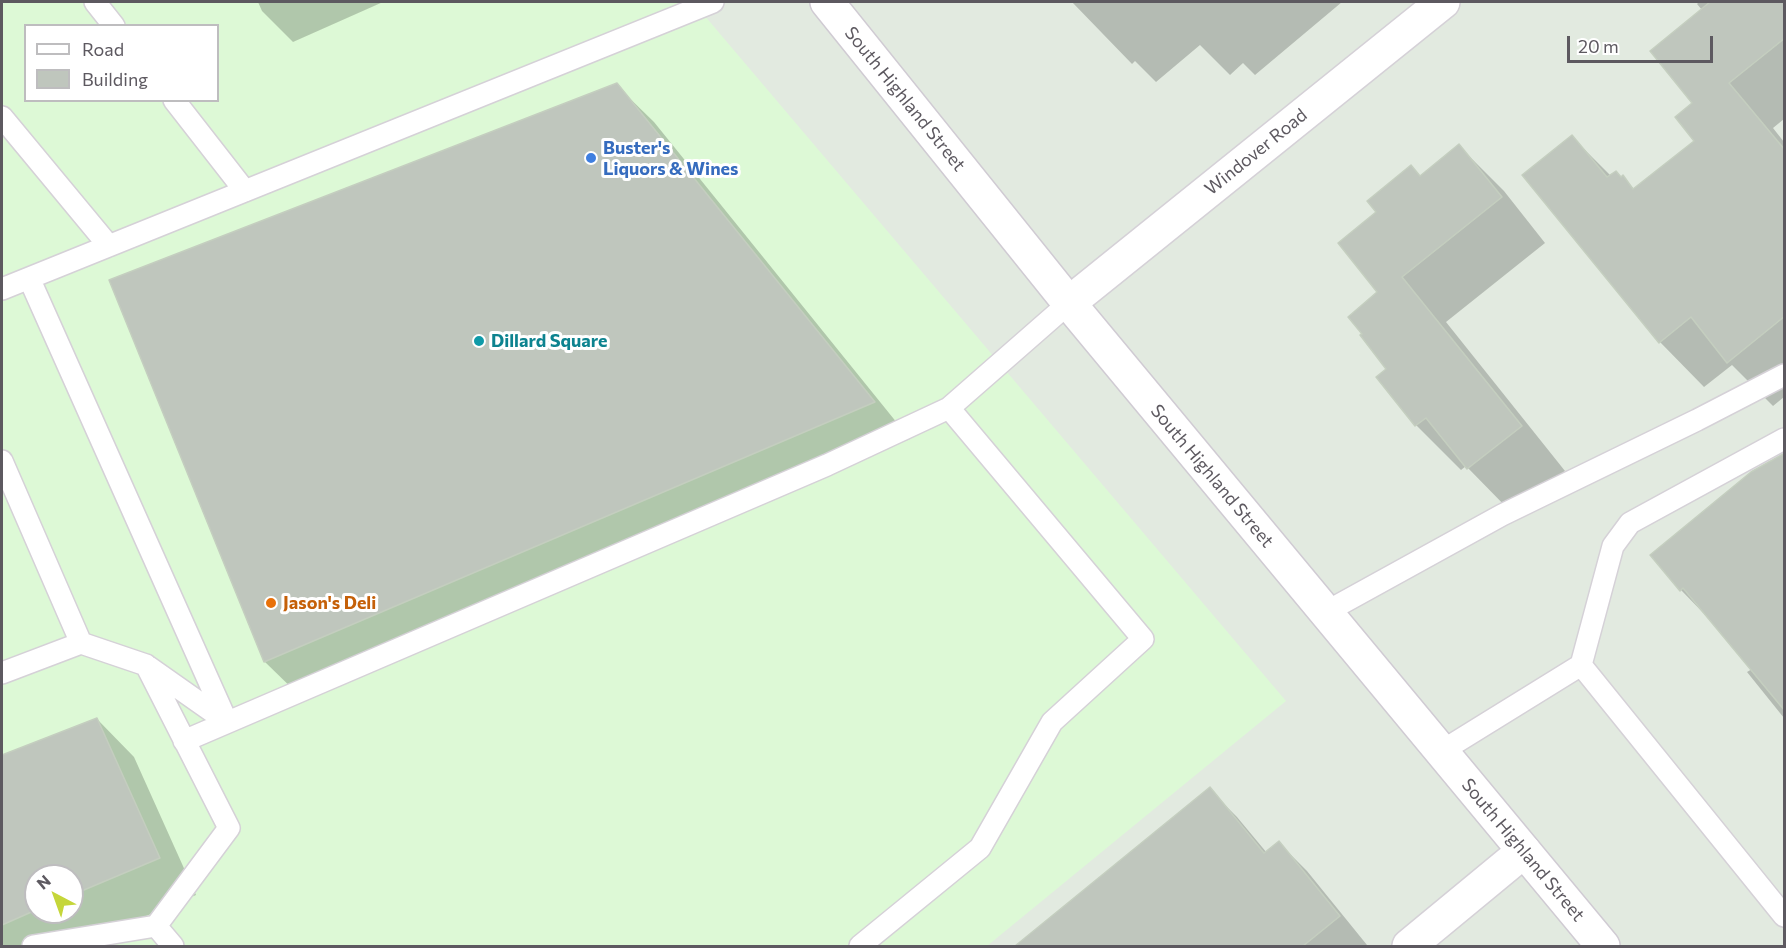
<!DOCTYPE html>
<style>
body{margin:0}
#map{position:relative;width:1786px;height:948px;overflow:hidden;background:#e2eae0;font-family:Commissioner,sans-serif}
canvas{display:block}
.frame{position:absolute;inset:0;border:3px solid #5d5960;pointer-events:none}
.legend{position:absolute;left:24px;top:24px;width:195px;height:78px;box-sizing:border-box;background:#fff;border:2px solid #bebdbf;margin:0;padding:8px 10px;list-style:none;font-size:18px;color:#5d5960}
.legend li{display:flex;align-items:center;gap:12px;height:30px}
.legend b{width:30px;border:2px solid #bebdbf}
.north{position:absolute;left:24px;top:864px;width:60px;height:60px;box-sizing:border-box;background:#fff;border:2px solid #bebdbf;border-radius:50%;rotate:319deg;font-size:16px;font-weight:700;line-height:24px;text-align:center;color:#5d5960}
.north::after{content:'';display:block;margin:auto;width:21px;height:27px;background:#c5d63a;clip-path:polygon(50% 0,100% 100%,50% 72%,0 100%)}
.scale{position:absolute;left:1567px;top:36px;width:146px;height:27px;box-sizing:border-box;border:3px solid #5d5960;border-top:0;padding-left:8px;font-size:18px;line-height:21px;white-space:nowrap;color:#5d5960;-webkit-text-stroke:4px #fff;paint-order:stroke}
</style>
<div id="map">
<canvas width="1786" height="948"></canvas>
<div class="frame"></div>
<ul class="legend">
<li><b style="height:8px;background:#fff"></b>Road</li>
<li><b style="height:16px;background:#bfc6bd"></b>Building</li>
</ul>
<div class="north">N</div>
<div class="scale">20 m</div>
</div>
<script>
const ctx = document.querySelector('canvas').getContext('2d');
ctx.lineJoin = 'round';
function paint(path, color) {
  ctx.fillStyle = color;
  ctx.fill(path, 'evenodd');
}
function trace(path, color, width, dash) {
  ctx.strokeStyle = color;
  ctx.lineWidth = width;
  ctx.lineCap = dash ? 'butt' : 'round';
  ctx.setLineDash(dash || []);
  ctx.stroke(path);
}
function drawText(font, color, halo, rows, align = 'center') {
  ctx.font = font + ' Commissioner,sans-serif';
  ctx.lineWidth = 6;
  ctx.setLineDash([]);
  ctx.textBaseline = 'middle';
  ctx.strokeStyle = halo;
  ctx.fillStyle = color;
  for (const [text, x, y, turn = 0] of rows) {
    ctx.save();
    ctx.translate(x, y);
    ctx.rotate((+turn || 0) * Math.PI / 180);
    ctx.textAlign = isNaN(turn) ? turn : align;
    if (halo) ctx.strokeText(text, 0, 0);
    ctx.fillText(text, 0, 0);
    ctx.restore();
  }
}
const commercial = new Path2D(`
 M 2,2 L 693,2 L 1286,701 L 987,946 L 2,946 ZM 26,26 L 218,26 L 218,100 L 26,100 ZM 36,876 L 72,876 L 72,912 L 36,912 Z`);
const shadow = new Path2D(`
 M 258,2 L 383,2 L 293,42 L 262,11 Z
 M 1072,2 L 1342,2 L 1255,75 L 1243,63 L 1230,75 L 1200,45 L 1156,82 L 1135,61 L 1132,64 Z
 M 1699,2 L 1784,2 L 1784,119 L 1773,128 L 1784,142 L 1784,397 L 1773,406 L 1732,365 L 1704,387 L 1660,342 L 1572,137 L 1611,176 L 1622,177 L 1635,190 L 1696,141 L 1694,103 L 1702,10 L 1697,4 Z
 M 616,85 L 654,122 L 910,439 L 303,699 L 265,662 L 111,281 Z
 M 1459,146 L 1504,191 L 1545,243 L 1446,322 L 1565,471 L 1512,513 L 1466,466 L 1461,470 L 1416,425 L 1378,377 L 1388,369 L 1379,293 L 1378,212 L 1411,167 L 1421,177 Z
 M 1784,457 L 1784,718 L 1747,672 L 1752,669 L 1715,625 L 1681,590 L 1652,555 Z
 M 97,719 L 134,757 L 196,895 L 75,946 L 2,946 L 2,756 ZM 36,876 L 72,876 L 72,912 L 36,912 Z
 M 1209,789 L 1237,817 L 1267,853 L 1279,843 L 1307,871 L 1367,945 L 1365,946 L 1018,946 Z`);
const building = new Path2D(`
 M 1710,2 L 1785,2 L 1785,38 L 1729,83 L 1785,150 L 1785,316 L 1727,363 L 1691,317 L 1659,343 L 1522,175 L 1572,135 L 1607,177 L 1616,171 L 1621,177 L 1623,175 L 1633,189 L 1694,141 L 1675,117 L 1692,103 L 1650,51 Z
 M 617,83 L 875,402 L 264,662 L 109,280 Z
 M 1459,144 L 1502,197 L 1402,277 L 1522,426 L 1467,469 L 1426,418 L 1415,426 L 1376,377 L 1386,369 L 1360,335 L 1362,334 L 1348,317 L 1377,292 L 1338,243 L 1376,212 L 1367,201 L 1411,165 L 1420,176 Z
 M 1785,453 L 1785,711 L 1683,588 L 1680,591 L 1650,555 L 1751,472 Z
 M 97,718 L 160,858 L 72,895 L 72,876 L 36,876 L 36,910 L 2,925 L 2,755 Z
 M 1210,787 L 1264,853 L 1279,841 L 1340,916 L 1303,946 L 1015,946 Z`);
const lane = new Path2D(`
 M 95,2 L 114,26
 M 174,100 L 245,191
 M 2,117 L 109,246
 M 29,278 L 227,722
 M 2,289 L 713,2
 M 2,461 L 81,643 L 2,673
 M 1326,612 L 1502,515 L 1697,420 L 1784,375
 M 81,643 L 146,665 L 227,722
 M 146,665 L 229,828 L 156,926 L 173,946
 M 1581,665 L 1784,916
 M 184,741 L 827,465 L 949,408 L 1069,303
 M 1442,751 L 1581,665 L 1613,546 L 1630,523 L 1784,439
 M 33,946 L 156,926
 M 860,946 L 980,848 L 1052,722 L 1143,639 L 949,408`);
const street = new Path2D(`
 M 1069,303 L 1443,2
 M 1409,946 L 1524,851`);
const secondary = new Path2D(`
 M 827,2 L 1069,303 L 1603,946`);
const markers = [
 [591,158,6,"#3f7fe0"],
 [479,341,6,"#0f9aa8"],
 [271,603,6,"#e8710a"]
];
const streetNames = [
 ["South Highland Street",905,99,51],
 ["Windover Road",1256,152,-39],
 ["South Highland Street",1212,476,50],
 ["South Highland Street",1523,850,50]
];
const shopNames = [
 ["Buster's",603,148],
 ["Liquors & Wines",603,169]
];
const cultureNames = [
 ["Dillard Square",491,341]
];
const foodNames = [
 ["Jason's Deli",283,603]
];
paint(commercial, '#ddf9d6');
paint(shadow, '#0003');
paint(building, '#bfc6bd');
trace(building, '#c4cebf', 1.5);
trace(lane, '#d5d1d7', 24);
trace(street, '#d5d1d7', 36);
trace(secondary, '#d0cbd3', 36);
trace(lane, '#fff', 21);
trace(street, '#fff', 33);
trace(secondary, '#fff', 33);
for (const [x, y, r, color] of markers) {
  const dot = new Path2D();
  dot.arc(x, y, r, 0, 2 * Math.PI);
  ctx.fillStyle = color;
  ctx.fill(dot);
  trace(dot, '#fff', 2);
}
drawText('18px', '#5d5960', '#fff', streetNames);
drawText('bold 18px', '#366cbe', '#fff', shopNames, 'left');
drawText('bold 18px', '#0d838f', '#fff', cultureNames, 'left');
drawText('bold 18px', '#c56008', '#fff', foodNames, 'left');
</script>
